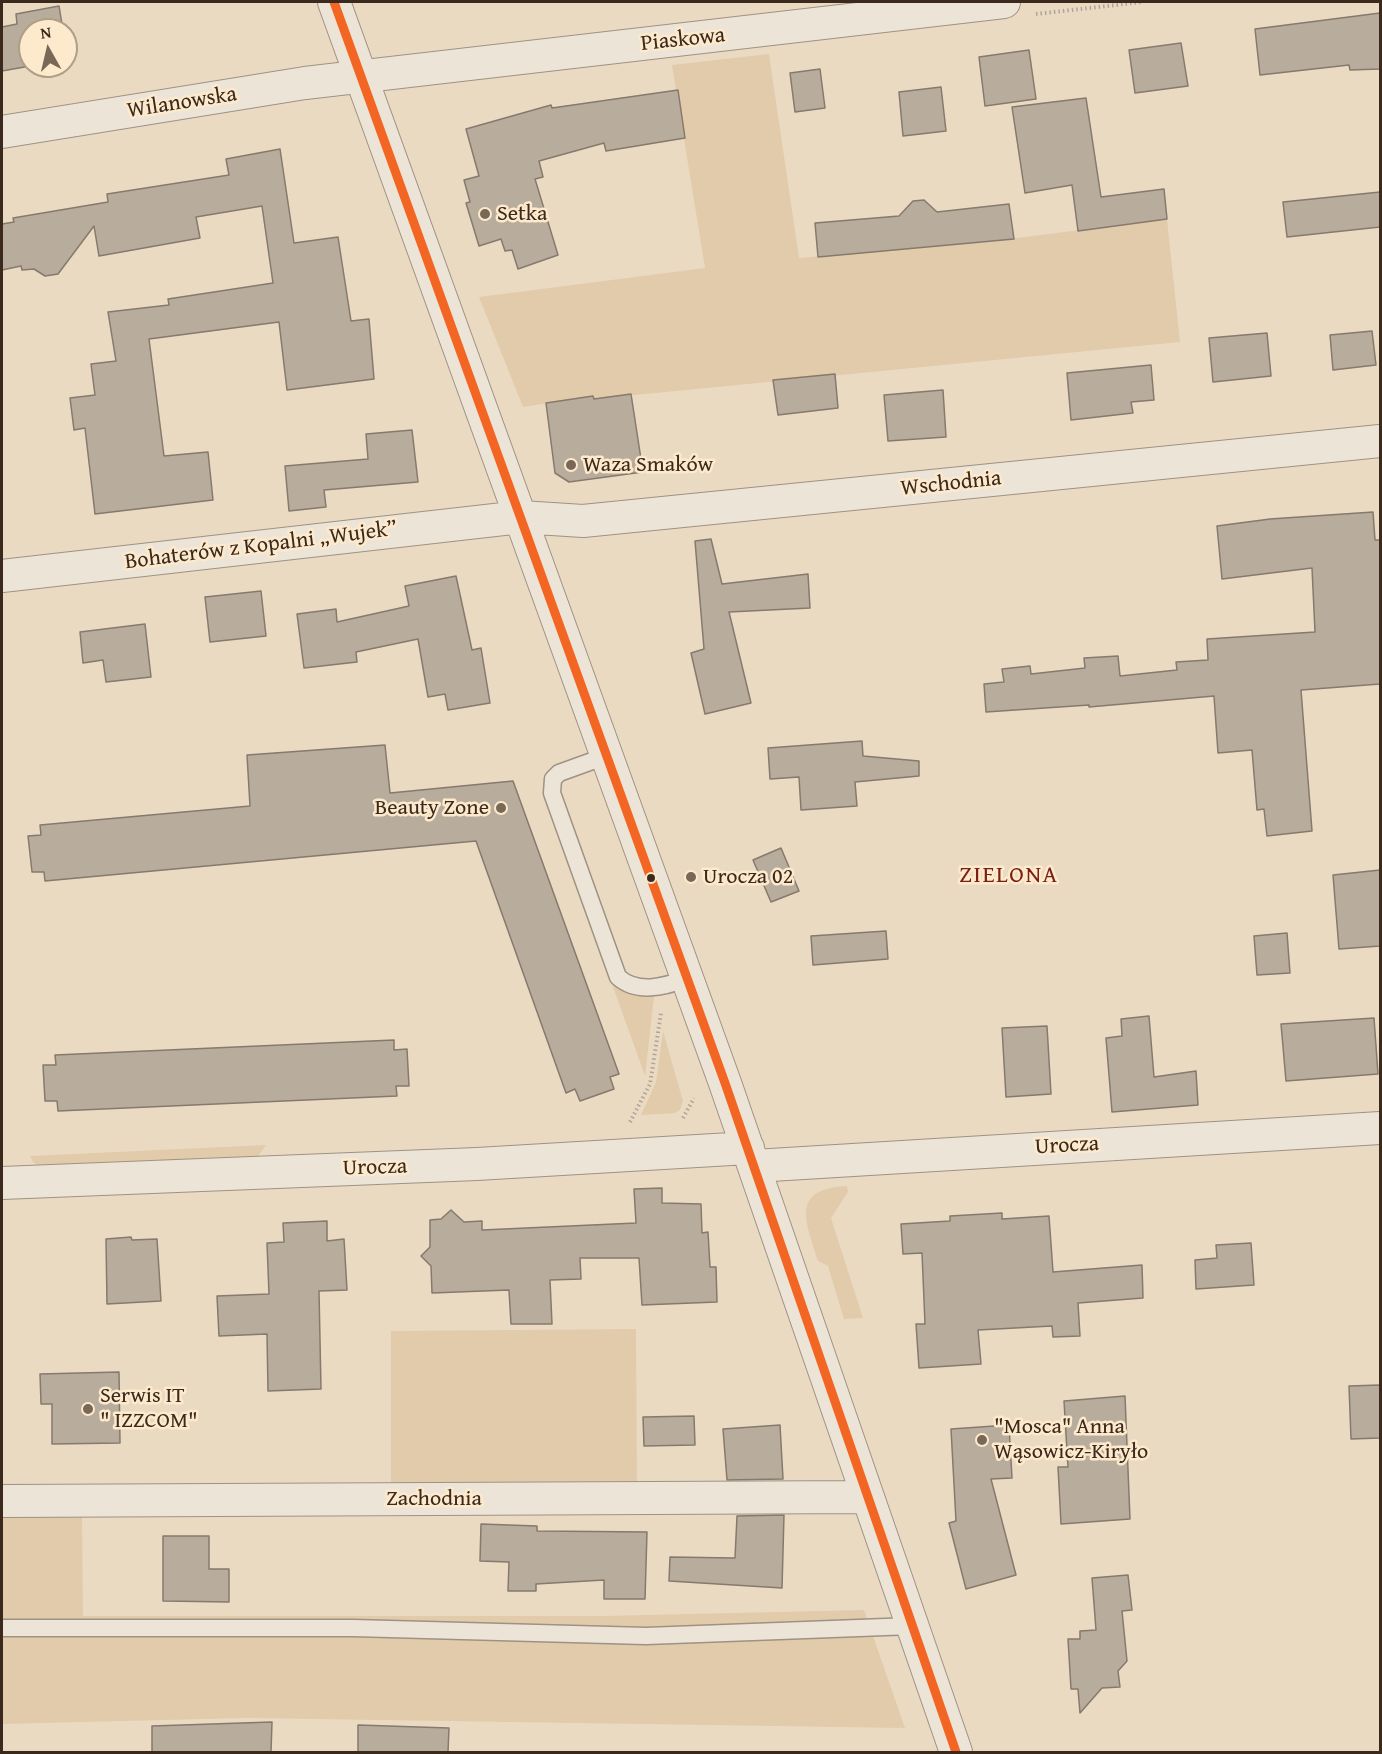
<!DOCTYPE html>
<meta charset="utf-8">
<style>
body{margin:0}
#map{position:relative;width:1382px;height:1754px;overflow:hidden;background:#ebdac2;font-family:"Gentium Book Plus",serif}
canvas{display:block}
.frame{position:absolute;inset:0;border:3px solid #3c291e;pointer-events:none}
.north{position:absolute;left:18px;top:18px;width:60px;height:60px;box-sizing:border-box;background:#fdeacc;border:2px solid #b09d86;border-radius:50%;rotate:352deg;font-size:16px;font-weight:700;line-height:24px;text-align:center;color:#3c291e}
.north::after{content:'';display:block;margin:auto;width:21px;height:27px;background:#796757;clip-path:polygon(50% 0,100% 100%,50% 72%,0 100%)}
</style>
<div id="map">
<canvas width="1382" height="1754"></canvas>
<div class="frame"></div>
<div class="north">N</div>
</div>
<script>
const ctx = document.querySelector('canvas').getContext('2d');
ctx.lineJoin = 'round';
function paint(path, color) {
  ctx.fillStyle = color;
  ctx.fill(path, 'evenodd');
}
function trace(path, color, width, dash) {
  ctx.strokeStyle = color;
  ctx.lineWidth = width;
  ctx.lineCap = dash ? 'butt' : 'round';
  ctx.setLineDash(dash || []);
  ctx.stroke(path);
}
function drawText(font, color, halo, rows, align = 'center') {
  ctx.font = font + ' "Gentium Book Plus",serif';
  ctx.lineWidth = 5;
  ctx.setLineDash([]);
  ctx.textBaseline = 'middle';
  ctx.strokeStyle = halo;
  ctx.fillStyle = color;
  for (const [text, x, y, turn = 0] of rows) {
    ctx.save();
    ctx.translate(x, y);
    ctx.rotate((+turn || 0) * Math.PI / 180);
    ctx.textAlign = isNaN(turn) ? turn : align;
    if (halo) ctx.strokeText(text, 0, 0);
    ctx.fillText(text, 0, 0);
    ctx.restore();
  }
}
const green = new Path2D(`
 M 769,54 L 799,258 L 985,242 L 1167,219 L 1180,342 L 594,399 L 593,396 L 523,407 L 479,297 L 705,268 L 672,65 Z
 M 612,984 L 624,987 L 655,988 L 645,1076 Z
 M 663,1031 L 683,1101 L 680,1110 L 675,1113 L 641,1115 L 656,1082 Z
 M 266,1145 L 256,1159 L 42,1168 L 33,1162 L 30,1156 Z
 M 847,1186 L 848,1192 L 831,1218 L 863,1318 L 844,1319 L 828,1266 L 818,1261 C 806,1222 789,1189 847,1186 Z
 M 636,1329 L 637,1483 L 391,1484 L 391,1331 Z
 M 2,1513 L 82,1513 L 83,1616 L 601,1616 L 864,1610 L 905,1728 L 247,1718 L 2,1724 Z`);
const building = new Path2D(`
 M 59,6 L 63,30 L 30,30 L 30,66 L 2,71 L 2,27 L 17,24 L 16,14 Z
 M 1380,13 L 1380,69 L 1350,70 L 1349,65 L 1260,75 L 1255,29 Z
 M 1181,43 L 1188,86 L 1135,93 L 1129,50 Z
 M 1029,50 L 1036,99 L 985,106 L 979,57 Z
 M 820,69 L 825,108 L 795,112 L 790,73 Z
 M 941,87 L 946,131 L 903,136 L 899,92 Z
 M 678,90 L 685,138 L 606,151 L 604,143 L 539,161 L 543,177 L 535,179 L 558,255 L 518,269 L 512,250 L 505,251 L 501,239 L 479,246 L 466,203 L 470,202 L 464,180 L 479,176 L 466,129 L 551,105 L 552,108 Z
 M 1086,98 L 1101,197 L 1164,189 L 1167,219 L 1078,231 L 1072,185 L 1025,193 L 1012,107 Z
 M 280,149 L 294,243 L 338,237 L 351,321 L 369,319 L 374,379 L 287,390 L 279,322 L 149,339 L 164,456 L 208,452 L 213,500 L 95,514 L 85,428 L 74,430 L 70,398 L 95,395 L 91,364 L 116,361 L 108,312 L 169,305 L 168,299 L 273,283 L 262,206 L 196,217 L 200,238 L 99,256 L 94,226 L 58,274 L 45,276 L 34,269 L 22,270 L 21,266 L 2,270 L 2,224 L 14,222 L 13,218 L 108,202 L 107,194 L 229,175 L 226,159 Z
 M 1380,192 L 1380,227 L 1287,237 L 1283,202 Z
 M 924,200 L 937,212 L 1009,204 L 1014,239 L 818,257 L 815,223 L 899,216 L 913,201 Z
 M 1372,331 L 1376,365 L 1333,370 L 1330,335 Z
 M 1267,333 L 1271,376 L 1213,382 L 1209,338 Z
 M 1151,365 L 1154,400 L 1131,402 L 1133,413 L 1071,420 L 1067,373 Z
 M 835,374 L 838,408 L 778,415 L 773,380 Z
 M 943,390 L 946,437 L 888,441 L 884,395 Z
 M 631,394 L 643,472 L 569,482 L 555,473 L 546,403 L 593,396 L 594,399 Z
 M 412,430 L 418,482 L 324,490 L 326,507 L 289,511 L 285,466 L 368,459 L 366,434 Z
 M 1373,512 L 1375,540 L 1380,540 L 1380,684 L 1301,690 L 1312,831 L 1267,836 L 1264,809 L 1257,810 L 1252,750 L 1218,753 L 1214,696 L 1089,707 L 1089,705 L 986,712 L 984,684 L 1004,682 L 1002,669 L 1030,666 L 1031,674 L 1085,668 L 1084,658 L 1118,656 L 1120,676 L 1177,670 L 1176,662 L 1208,660 L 1207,639 L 1315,632 L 1312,568 L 1222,579 L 1217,526 L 1270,519 Z
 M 711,539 L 722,584 L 808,574 L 810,608 L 729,612 L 751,703 L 705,714 L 691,653 L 704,649 L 695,541 Z
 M 456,576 L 472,650 L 481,648 L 490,703 L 448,710 L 445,694 L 428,697 L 418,639 L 356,652 L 357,662 L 304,668 L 297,614 L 336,609 L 337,622 L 409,606 L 405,586 Z
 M 261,591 L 266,636 L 210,642 L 205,597 Z
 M 145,624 L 151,677 L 106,682 L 103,660 L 83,663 L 80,632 Z
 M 862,741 L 863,756 L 919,761 L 919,776 L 855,782 L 857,806 L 801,810 L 799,777 L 770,779 L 768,748 Z
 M 385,745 L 390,793 L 513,781 L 619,1074 L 610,1077 L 614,1089 L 580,1101 L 575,1089 L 566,1093 L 476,841 L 45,881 L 44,872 L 32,872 L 28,836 L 41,835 L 40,825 L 250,806 L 247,755 Z
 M 781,848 L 799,891 L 771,902 L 753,860 Z
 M 1380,870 L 1380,946 L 1339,949 L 1333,875 Z
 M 886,931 L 888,959 L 813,965 L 811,936 Z
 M 1287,933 L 1290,973 L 1257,975 L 1254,936 Z
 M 1149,1016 L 1154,1077 L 1196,1071 L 1198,1105 L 1112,1112 L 1106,1038 L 1122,1036 L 1121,1019 Z
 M 1374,1018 L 1378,1074 L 1286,1081 L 1281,1024 Z
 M 1047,1026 L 1051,1094 L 1006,1097 L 1002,1028 Z
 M 394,1040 L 394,1050 L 407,1049 L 409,1086 L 396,1086 L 397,1096 L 58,1111 L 57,1101 L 45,1101 L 43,1065 L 56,1065 L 55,1055 Z
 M 662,1188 L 662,1203 L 701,1204 L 702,1233 L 708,1232 L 710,1267 L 716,1267 L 717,1302 L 642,1305 L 639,1258 L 580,1258 L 581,1279 L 550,1280 L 552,1324 L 511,1324 L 509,1290 L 432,1293 L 431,1266 L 421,1256 L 430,1247 L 430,1220 L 441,1219 L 451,1210 L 464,1222 L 482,1221 L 482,1230 L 636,1223 L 634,1189 Z
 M 1002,1213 L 1002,1219 L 1049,1216 L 1053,1272 L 1142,1265 L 1143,1298 L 1078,1303 L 1080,1336 L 1053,1337 L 1052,1326 L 978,1330 L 981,1364 L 919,1368 L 916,1324 L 925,1324 L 922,1253 L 903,1254 L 901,1224 L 950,1221 L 950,1216 Z
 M 327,1221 L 327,1241 L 344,1239 L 347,1290 L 319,1291 L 321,1389 L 268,1391 L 267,1334 L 219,1336 L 217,1296 L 269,1294 L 267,1243 L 284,1242 L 283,1223 Z
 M 131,1237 L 132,1240 L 157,1239 L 161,1301 L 107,1304 L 106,1239 Z
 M 1251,1243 L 1254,1285 L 1196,1289 L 1195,1260 L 1217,1258 L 1216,1245 Z
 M 119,1372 L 120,1443 L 52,1444 L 52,1404 L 41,1404 L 40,1374 Z
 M 1380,1385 L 1380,1438 L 1351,1439 L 1349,1386 Z
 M 1125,1396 L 1130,1519 L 1061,1524 L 1058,1467 L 1068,1467 L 1064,1401 Z
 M 694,1416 L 695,1445 L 644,1446 L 643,1417 Z
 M 780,1425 L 783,1479 L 727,1480 L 723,1429 Z
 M 1009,1425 L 1012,1478 L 991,1479 L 1016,1575 L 966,1589 L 949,1523 L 956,1521 L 951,1429 Z
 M 784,1515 L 782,1588 L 669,1581 L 670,1557 L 735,1558 L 737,1516 Z
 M 481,1524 L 537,1526 L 537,1531 L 647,1532 L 645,1599 L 604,1599 L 604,1580 L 536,1584 L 536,1591 L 508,1591 L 509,1562 L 480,1561 Z
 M 163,1536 L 209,1536 L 209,1569 L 229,1569 L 229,1602 L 163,1601 Z
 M 1128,1575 L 1132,1610 L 1122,1611 L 1127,1661 L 1118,1671 L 1120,1687 L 1102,1688 L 1080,1713 L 1078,1689 L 1071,1689 L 1068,1639 L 1080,1639 L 1080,1631 L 1096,1630 L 1092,1578 Z
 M 272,1722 L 271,1752 L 152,1752 L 152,1726 Z
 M 358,1725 L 449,1728 L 448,1752 L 358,1752 Z`);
const path = new Path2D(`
 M 1036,14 L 1142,2
 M 683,1118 L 694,1098
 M 630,1122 L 650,1084 L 661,1013`);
const service = new Path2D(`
 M 606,756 L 559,773 L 553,779 L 552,793 L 618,977 C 637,994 664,987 685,979
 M 2,1628 L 353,1628 L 646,1636 L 912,1626`);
const minor = new Path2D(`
 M 334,2 L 725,1083 L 956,1752
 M 2,132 L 305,83 L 1004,2
 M 2,576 L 521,517 L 583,521 L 1380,441
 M 754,1166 L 1380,1128
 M 2,1183 L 477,1164 L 748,1148
 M 2,1501 L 867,1497`);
const bus1 = new Path2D(`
 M 334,2 L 725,1083 L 956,1752`);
const markers = [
 [485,214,6,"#796757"],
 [571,465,6,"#796757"],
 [501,808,6,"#796757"],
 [691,877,6,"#796757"],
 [651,878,5,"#3c291e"],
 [88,1409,6,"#796757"],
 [982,1440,6,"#796757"]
];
const streetNames = [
 ["Piaskowa",683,40,-6],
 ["Wilanowska",182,103,-9],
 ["Wschodnia",951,484,-6],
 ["Bohaterów z Kopalni „Wujek”",261,546,-7],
 ["Urocza",1067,1146,-3],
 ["Urocza",375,1168,-2],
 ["Zachodnia",434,1499]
];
const poiNames = [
 ["Setka",497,214],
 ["Waza Smaków",583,465],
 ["Beauty Zone",489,808,"right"],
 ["Urocza 02",703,877],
 ["Serwis IT",100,1396],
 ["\" IZZCOM\"",100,1421],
 ["\"Mosca\" Anna",994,1427],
 ["Wąsowicz-Kiryło",994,1452]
];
const neighbourhoodNames = [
 ["ZIELONA",1009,876]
];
paint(green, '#e2cbab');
paint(building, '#b8ac9c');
trace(building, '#857a6d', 1.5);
trace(service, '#9e9283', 19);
trace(minor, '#9e9283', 34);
trace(path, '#ada59b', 4, [1.5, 3]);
trace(service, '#ede4d8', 16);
trace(minor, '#ede4d8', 32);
trace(bus1, '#f26522', 9);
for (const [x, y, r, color] of markers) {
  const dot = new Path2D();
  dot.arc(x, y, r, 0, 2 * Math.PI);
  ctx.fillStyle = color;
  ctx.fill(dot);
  trace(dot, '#fdeacc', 2);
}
drawText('22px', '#3c291e', '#fdeacc', streetNames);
drawText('22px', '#3c291e', '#fdeacc', poiNames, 'left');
ctx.letterSpacing = '1.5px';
drawText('24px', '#7a1f14', '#fdeacc', neighbourhoodNames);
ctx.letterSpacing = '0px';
</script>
